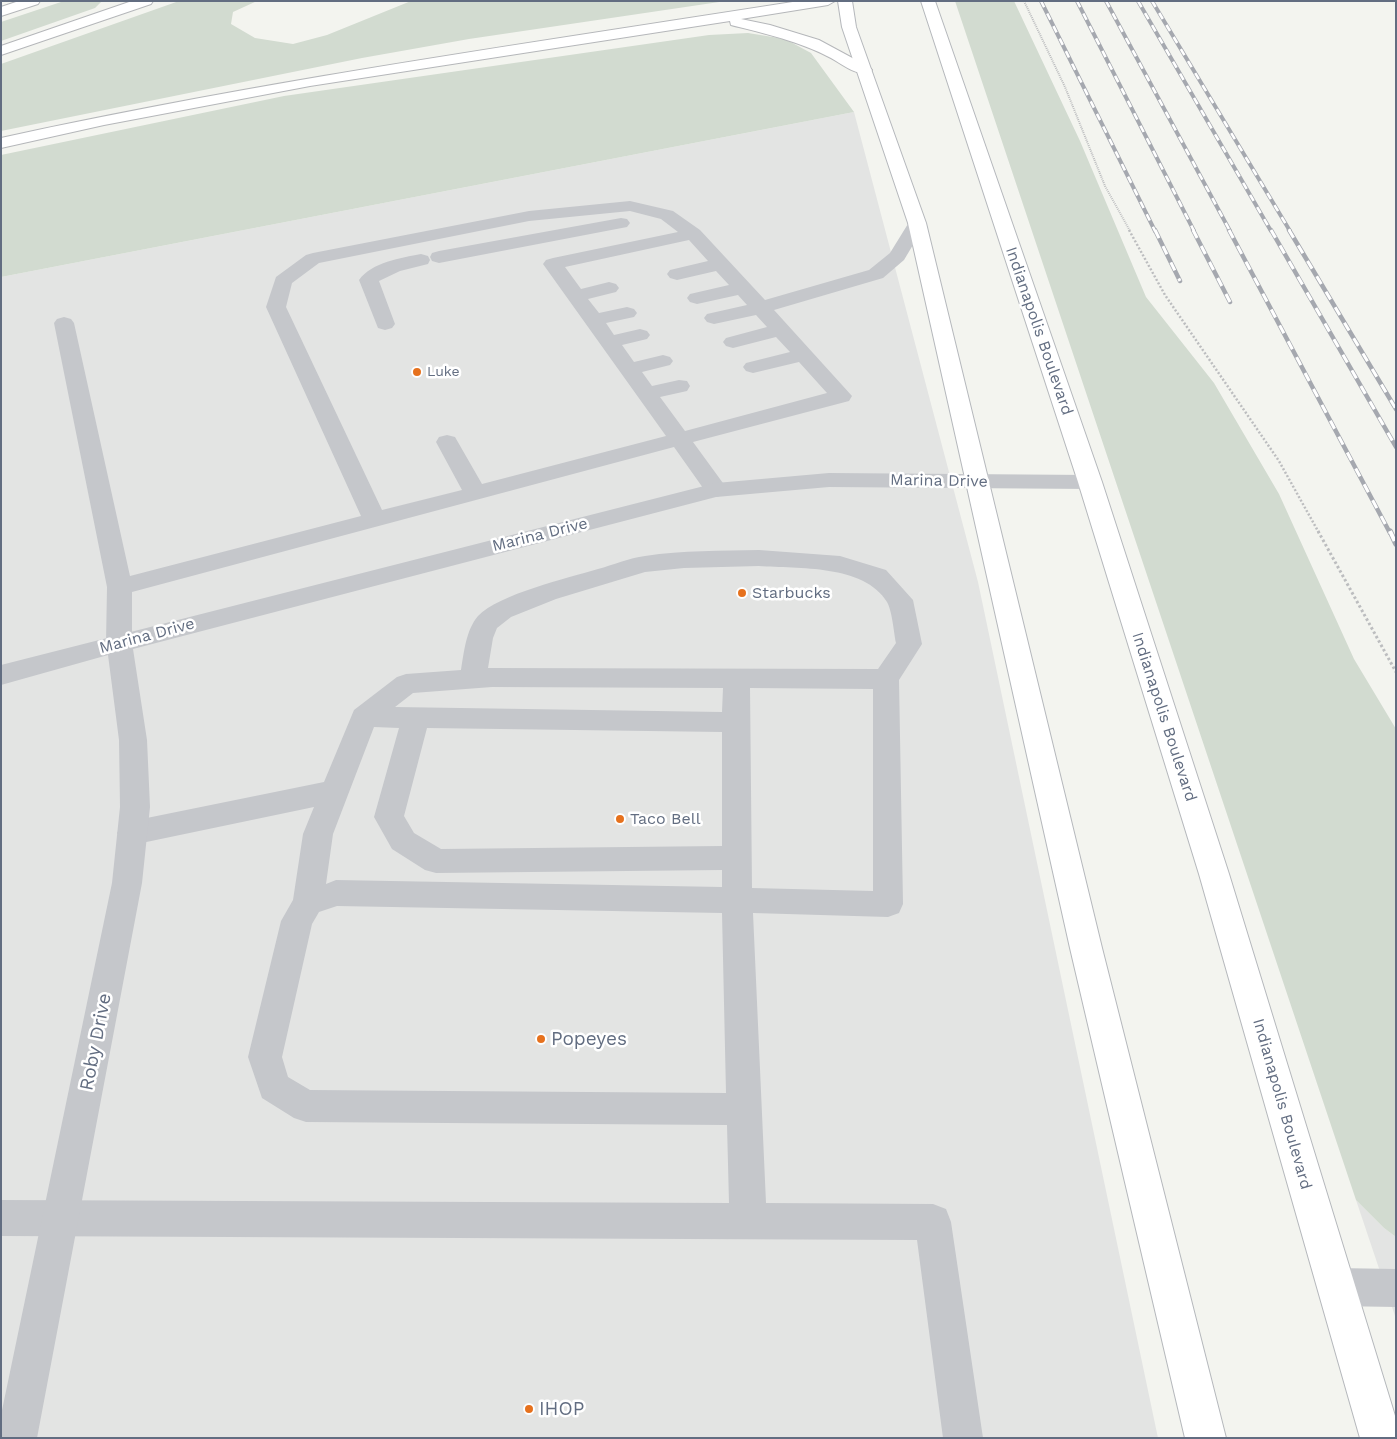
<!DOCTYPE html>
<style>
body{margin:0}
#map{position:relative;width:1397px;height:1439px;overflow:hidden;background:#f3f4ef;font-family:"Work Sans",sans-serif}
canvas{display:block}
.frame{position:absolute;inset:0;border:2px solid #626d81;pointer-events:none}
</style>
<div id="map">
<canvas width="1397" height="1439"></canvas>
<div class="frame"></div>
</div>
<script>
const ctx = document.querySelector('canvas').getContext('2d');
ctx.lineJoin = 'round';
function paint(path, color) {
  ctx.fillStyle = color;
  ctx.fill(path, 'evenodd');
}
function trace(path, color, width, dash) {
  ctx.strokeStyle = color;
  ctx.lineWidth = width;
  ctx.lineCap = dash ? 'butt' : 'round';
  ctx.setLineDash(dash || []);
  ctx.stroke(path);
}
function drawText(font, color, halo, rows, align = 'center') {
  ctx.font = font + ' "Work Sans",sans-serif';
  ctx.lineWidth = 5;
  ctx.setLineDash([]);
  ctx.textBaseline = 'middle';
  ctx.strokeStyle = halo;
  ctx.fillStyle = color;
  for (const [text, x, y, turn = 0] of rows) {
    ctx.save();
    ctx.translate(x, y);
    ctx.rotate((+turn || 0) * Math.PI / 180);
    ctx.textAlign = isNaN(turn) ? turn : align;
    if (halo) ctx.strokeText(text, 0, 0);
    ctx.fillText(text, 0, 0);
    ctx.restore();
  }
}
const built = new Path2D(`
 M 854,112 L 978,582 L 1158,1438 L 1,1438 L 1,277 Z
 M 1356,1200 L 1384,1228 L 1396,1237 L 1396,1319 Z`);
const green = new Path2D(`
 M 64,1 L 102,1 L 95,8 L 1,41 L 1,22 Z
 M 179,1 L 257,1 L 233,12 L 231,24 L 255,38 L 293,44 L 327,35 L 411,1 L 726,1 L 469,39 L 362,58 L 1,131 L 1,64 Z
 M 955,1 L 1014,1 L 1080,141 L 1146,297 L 1214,383 L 1279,494 L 1354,659 L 1396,729 L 1396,1237 L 1384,1228 L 1356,1200 Z
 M 748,33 L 785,39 L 811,53 L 854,112 L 1,277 L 1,155 L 284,96 L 709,35 Z`);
const pathFar2 = new Path2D(`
 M 1024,1 L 1065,87 L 1105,186 L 1130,231`);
const pathFar1 = new Path2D(`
 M 1129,230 L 1165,295 L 1279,461 L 1319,533`);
const path = new Path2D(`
 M 1318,531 L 1396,672`);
const service = new Path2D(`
 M 630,201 L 673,211 L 700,230 L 765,300 L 869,270 L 890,253 L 911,219 L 917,218 L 923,219 L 926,223 L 904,260 L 883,278 L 774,310 L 852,396 L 849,401 L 693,442 L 728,490 L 724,495 L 716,497 L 708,495 L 674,447 L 132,592 L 132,643 L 128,649 L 119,652 L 110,649 L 106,643 L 107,587 L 54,323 L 57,319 L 64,317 L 71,319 L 74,323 L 130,576 L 361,516 L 266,307 L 276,277 L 306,255 L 313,253 L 529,211 ZM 630,211 L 661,219 L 678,232 L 553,258 L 546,260 L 543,264 L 666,436 L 482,484 L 455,437 L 447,435 L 439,437 L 436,442 L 462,490 L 382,510 L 286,307 L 292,283 L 319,263 L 529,221 ZM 689,240 L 708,261 L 670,270 L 667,274 L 670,278 L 677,280 L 716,271 L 729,285 L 690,294 L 687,298 L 690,302 L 697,304 L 738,295 L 747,305 L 707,314 L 704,318 L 707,322 L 714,324 L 756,315 L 767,327 L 726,338 L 723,342 L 726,346 L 733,348 L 776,337 L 790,352 L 746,363 L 743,367 L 746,371 L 753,373 L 799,362 L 827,393 L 685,431 L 660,397 L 687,391 L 690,386 L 687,381 L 679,380 L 652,386 L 642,372 L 670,365 L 673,361 L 670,357 L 663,355 L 634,362 L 622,345 L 647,339 L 650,335 L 647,331 L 640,329 L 614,335 L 606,323 L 634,317 L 637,313 L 634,309 L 627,307 L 599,313 L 588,299 L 616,292 L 619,288 L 616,284 L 609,282 L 581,289 L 565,267 Z
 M 621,218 L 627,219 L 630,223 L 627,227 L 439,263 L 432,261 L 430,257 L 432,253 L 439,251 Z
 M 421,254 L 428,256 L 430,260 L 428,264 L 400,271 L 379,281 L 395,324 L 392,328 L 385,330 L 378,328 L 359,280 C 372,262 401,258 421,254 Z
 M 759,550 L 840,556 L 886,570 L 913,600 L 922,644 L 899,680 L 903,904 L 899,913 L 888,917 L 753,913 L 766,1203 L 933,1204 L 946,1209 L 951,1222 L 983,1438 L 943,1438 L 917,1240 L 1,1236 L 1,1200 L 729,1203 L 727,1125 L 306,1122 L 294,1118 L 262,1098 L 248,1057 L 281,921 L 293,900 L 303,834 L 314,807 L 132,845 L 122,841 L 117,833 L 122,825 L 132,821 L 324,782 L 354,710 L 397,677 L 406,674 L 461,670 C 464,652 466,630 478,616 C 499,594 568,578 598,569 C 613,565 629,558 645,556 C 683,550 721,551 759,550 ZM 759,566 C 798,569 864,564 887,602 C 892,610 894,633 896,643 L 878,669 L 488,668 L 493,638 L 497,628 L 511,617 L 556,599 L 645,572 L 684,568 ZM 492,687 L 723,688 L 722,712 L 395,707 L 413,693 ZM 750,688 L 873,689 L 873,891 L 752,888 ZM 374,727 L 399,728 L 374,817 L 392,849 L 425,870 L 436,873 L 722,870 L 722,887 L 336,880 L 326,884 L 333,834 ZM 427,728 L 722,732 L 722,846 L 441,849 L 414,833 L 404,816 ZM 337,906 L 722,913 L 726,1093 L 310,1090 L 288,1077 L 282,1057 L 312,924 L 319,912 Z
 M 1336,1268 L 1396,1269 L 1396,1307 L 1336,1306 L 1323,1300 L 1317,1287 L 1323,1274 Z`);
const tertiary = new Path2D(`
 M 829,473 L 1090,475 L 1098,477 L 1102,482 L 1098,487 L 1090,489 L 829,487 L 716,497 L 133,649 L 147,740 L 150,807 L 142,883 L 37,1438 L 1,1438 L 1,1415 L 112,883 L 120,807 L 119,740 L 108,655 L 1,685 L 1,665 L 716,483 Z`);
const primary = new Path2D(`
 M 838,1 L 852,1 L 856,27 L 926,223 L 1102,948 L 1226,1438 L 1185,1438 L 1070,948 L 908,223 L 842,27 Z
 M 921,1 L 935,1 L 1102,482 L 1229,874 L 1396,1419 L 1396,1438 L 1360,1438 L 1199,874 L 1078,482 Z`);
const motorway = new Path2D(`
 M 19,1 L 40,1 L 38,4 L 1,16 L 1,7 Z
 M 132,1 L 153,1 L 151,4 L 1,55 L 1,46 Z
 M 799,1 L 835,1 L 828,5 L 741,19 L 770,25 L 819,40 L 869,67 L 872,70 L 869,73 C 856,76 842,64 831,58 C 799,41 766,34 731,25 L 730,21 L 310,86 L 104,125 L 1,148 L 1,138 C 265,80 532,43 799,1 Z`);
const railFar2 = new Path2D(`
 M 1041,1 L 1155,231
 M 1077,1 L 1194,231
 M 1106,1 L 1230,231
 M 1138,1 L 1271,231
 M 1152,1 L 1290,231`);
const railFar1 = new Path2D(`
 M 1155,230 L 1180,281
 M 1193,230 L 1230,302
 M 1229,230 L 1390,533
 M 1271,230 L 1396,447
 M 1289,230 L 1396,409`);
const rail = new Path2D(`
 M 1390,531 L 1396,544`);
const markers = [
 [417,372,5,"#e6711d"],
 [742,593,5,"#e6711d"],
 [620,819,5,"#e6711d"],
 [541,1039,5,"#e6711d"],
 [529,1409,5,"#e6711d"]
];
const farPoinames = [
 ["Luke",427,372]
];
const streetNames = [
 ["Indianapolis Boulevard",1039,331,71],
 ["Marina Drive",939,481,1],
 ["Marina Drive",540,535,-14],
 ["Marina Drive",147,636,-15],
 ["Indianapolis Boulevard",1164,717,72],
 ["Indianapolis Boulevard",1282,1104,74]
];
const poiNames = [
 ["Starbucks",752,593],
 ["Taco Bell",630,819]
];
const nearPoinames = [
 ["Popeyes",551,1039],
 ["IHOP",539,1409]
];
const nearStreetnames = [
 ["Roby Drive",96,1042,-79]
];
paint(built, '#e3e4e3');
paint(green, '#d2dbd0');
trace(primary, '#b5b8bc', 2);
trace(motorway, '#b5b7ba', 2);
trace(pathFar2, '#bcbdbf', 2, [1, 1]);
trace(pathFar1, '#bcbdbf', 2.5, [2, 2]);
trace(path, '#bcbdbf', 3, [2.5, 2.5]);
paint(service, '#c5c7cb');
paint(tertiary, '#c5c7cb');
paint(primary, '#fff');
paint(motorway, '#fff');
trace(railFar2, '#a5a8af', 4);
trace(railFar1, '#a5a8af', 4.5);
trace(rail, '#a5a8af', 5.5);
trace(railFar2, '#fff', 2.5, [7]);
trace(railFar1, '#fff', 3, [9]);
trace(rail, '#fff', 4, [11]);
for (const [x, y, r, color] of markers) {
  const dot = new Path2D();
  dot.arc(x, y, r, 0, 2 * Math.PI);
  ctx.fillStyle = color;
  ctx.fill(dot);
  trace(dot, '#fff', 2);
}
drawText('14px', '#626d81', '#fff', farPoinames, 'left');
drawText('16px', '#626d81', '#fff', streetNames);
drawText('16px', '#626d81', '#fff', poiNames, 'left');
drawText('19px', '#626d81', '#fff', nearPoinames, 'left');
drawText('19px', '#626d81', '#fff', nearStreetnames);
</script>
